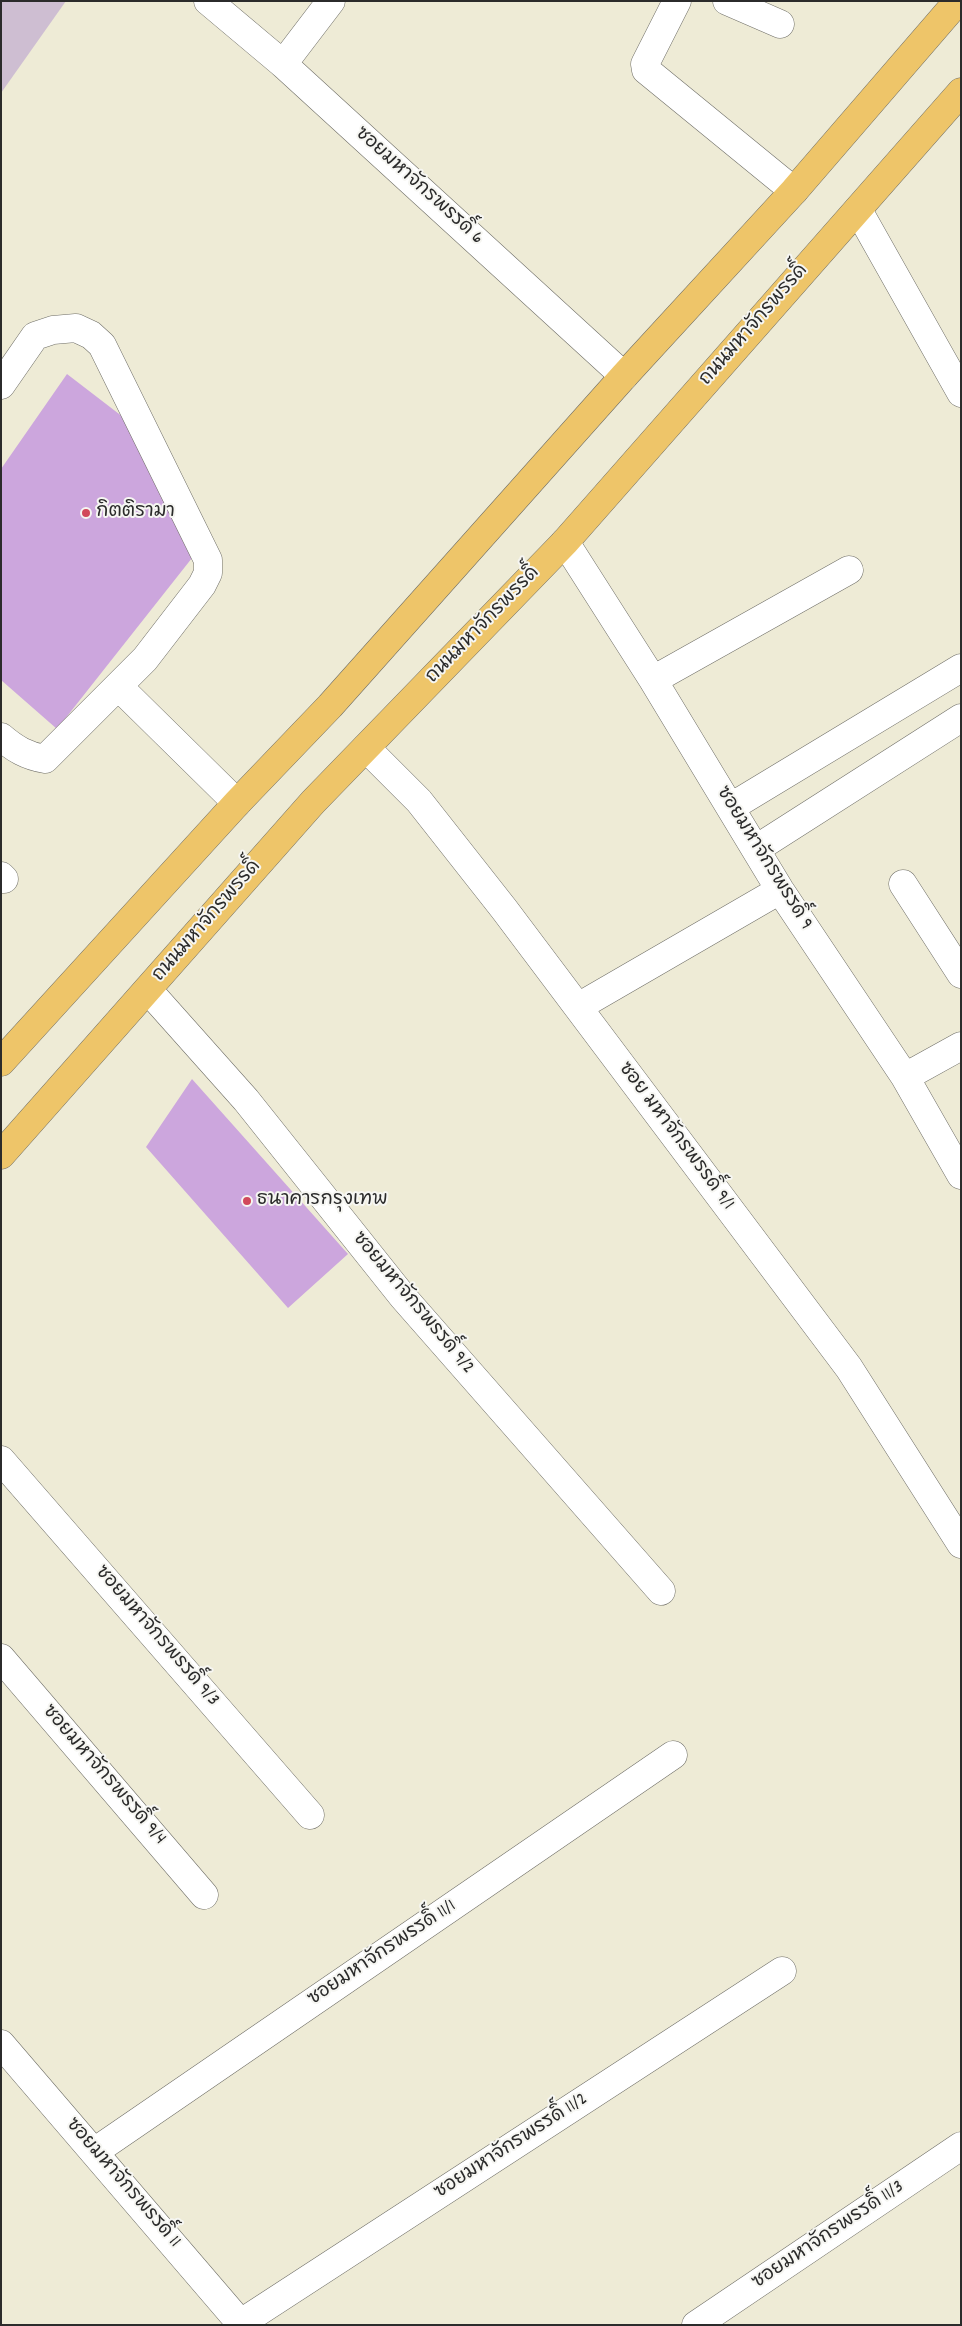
<!DOCTYPE html>
<meta charset="utf-8">
<style>
body{margin:0}
#map{position:relative;width:962px;height:2326px;overflow:hidden;background:#eeebd6;font-family:Dekko,sans-serif}
canvas{display:block}
.frame{position:absolute;inset:0;border:2px solid #2b2b2b;pointer-events:none}
</style>
<div id="map">
<canvas width="962" height="2326"></canvas>
<div class="frame"></div>
</div>
<script>
const ctx = document.querySelector('canvas').getContext('2d');
ctx.lineJoin = 'round';
function paint(path, color) {
  ctx.fillStyle = color;
  ctx.fill(path, 'evenodd');
}
function trace(path, color, width, dash) {
  ctx.strokeStyle = color;
  ctx.lineWidth = width;
  ctx.lineCap = dash ? 'butt' : 'round';
  ctx.setLineDash(dash || []);
  ctx.stroke(path);
}
function drawText(font, color, halo, rows, align = 'center') {
  ctx.font = font + ' Dekko,"Playpen Sans Thai",sans-serif';
  ctx.lineWidth = 4;
  ctx.setLineDash([]);
  ctx.textBaseline = 'middle';
  ctx.strokeStyle = halo;
  ctx.fillStyle = color;
  for (const [text, x, y, turn = 0] of rows) {
    ctx.save();
    ctx.translate(x, y);
    ctx.rotate((+turn || 0) * Math.PI / 180);
    ctx.textAlign = isNaN(turn) ? turn : align;
    if (halo) ctx.strokeText(text, 0, 0);
    ctx.fillText(text, 0, 0);
    ctx.restore();
  }
}
const industrial = new Path2D(`
 M 1,1 L 66,1 L 1,93 Z`);
const building = new Path2D(`
 M 67,374 L 123,417 L 192,558 L 57,729 L 1,680 L 1,469 Z
 M 192,1079 L 348,1254 L 288,1308 L 146,1147 Z`);
const minor = new Path2D(`
 M 208,1 L 283,64 L 624,376
 M 677,1 L 645,64 L 646,70 L 794,191
 M 727,1 L 780,24
 M 283,64 L 331,1
 M 858,210 L 961,393
 M 1,385 L 35,336 L 53,330 L 76,328 L 91,335 L 102,345 L 208,560 L 208,573 L 202,585 L 145,659 L 45,759 C 27,756 15,749 1,737
 M 565,542 L 653,680 L 780,890 L 905,1077 L 961,1175
 M 653,680 L 849,570
 M 118,686 L 237,803
 M 366,748 L 419,801 L 504,909 L 849,1368 L 961,1544
 M 731,807 L 961,668
 M 756,849 L 961,718
 M 1,876 L 4,879
 M 903,884 L 961,974
 M 148,990 L 246,1100 L 403,1297 L 661,1591
 M 578,1007 L 780,890
 M 905,1077 L 961,1046
 M 1,1460 L 310,1815
 M 1,1658 L 204,1895
 M 1,2044 L 242,2325
 M 94,2152 L 673,1755
 M 241,2323 L 782,1971
 M 696,2325 L 961,2146`);
const major = new Path2D(`
 M 1,1062 L 237,803 L 330,706 L 624,376 L 794,191 L 958,1
 M 1,1155 L 313,802 L 565,542 L 961,92`);
const markers = [
 [86,513,5,"#d1495b"],
 [247,1201,5,"#d1495b"]
];
const streetNames = [
 ["ซอยมหาจักรพรรดิ์ 6",418,187,42],
 ["ถนนมหาจักรพรรดิ์",755,326,-49],
 ["ถนนมหาจักรพรรดิ์",484,626,-46],
 ["ซอยมหาจักรพรรดิ์ 9",763,859,58],
 ["ถนนมหาจักรพรรดิ์",208,922,-49],
 ["ซอย มหาจักรพรรดิ์ 9/1",675,1137,53],
 ["ซอยมหาจักรพรรดิ์ 9/2",412,1304,50],
 ["ซอยมหาจักรพรรดิ์ 9/3",156,1637,49],
 ["ซอยมหาจักรพรรดิ์ 9/4",103,1776,49],
 ["ซอยมหาจักรพรรดิ์ 11/1",383,1954,-34],
 ["ซอยมหาจักรพรรดิ์ 11/2",512,2147,-33],
 ["ซอยมหาจักรพรรดิ์ 11",122,2184,49],
 ["ซอยมหาจักรพรรดิ์ 11/3",829,2236,-34]
];
const poiNames = [
 ["กิตติรามา",96,513],
 ["ธนาคารกรุงเทพ",257,1201]
];
paint(industrial, '#cebed2');
paint(building, '#cca6dd');
trace(minor, '#6f6e67', 29);
trace(major, '#6f6e67', 29);
trace(minor, '#fff', 28);
trace(major, '#eec569', 28);
for (const [x, y, r, color] of markers) {
  const dot = new Path2D();
  dot.arc(x, y, r, 0, 2 * Math.PI);
  ctx.fillStyle = color;
  ctx.fill(dot);
  trace(dot, '#f6f6f2', 2);
}
drawText('19px', '#2b2b2b', '#f6f6f2', streetNames);
drawText('19px', '#2b2b2b', '#f6f6f2', poiNames, 'left');
</script>
